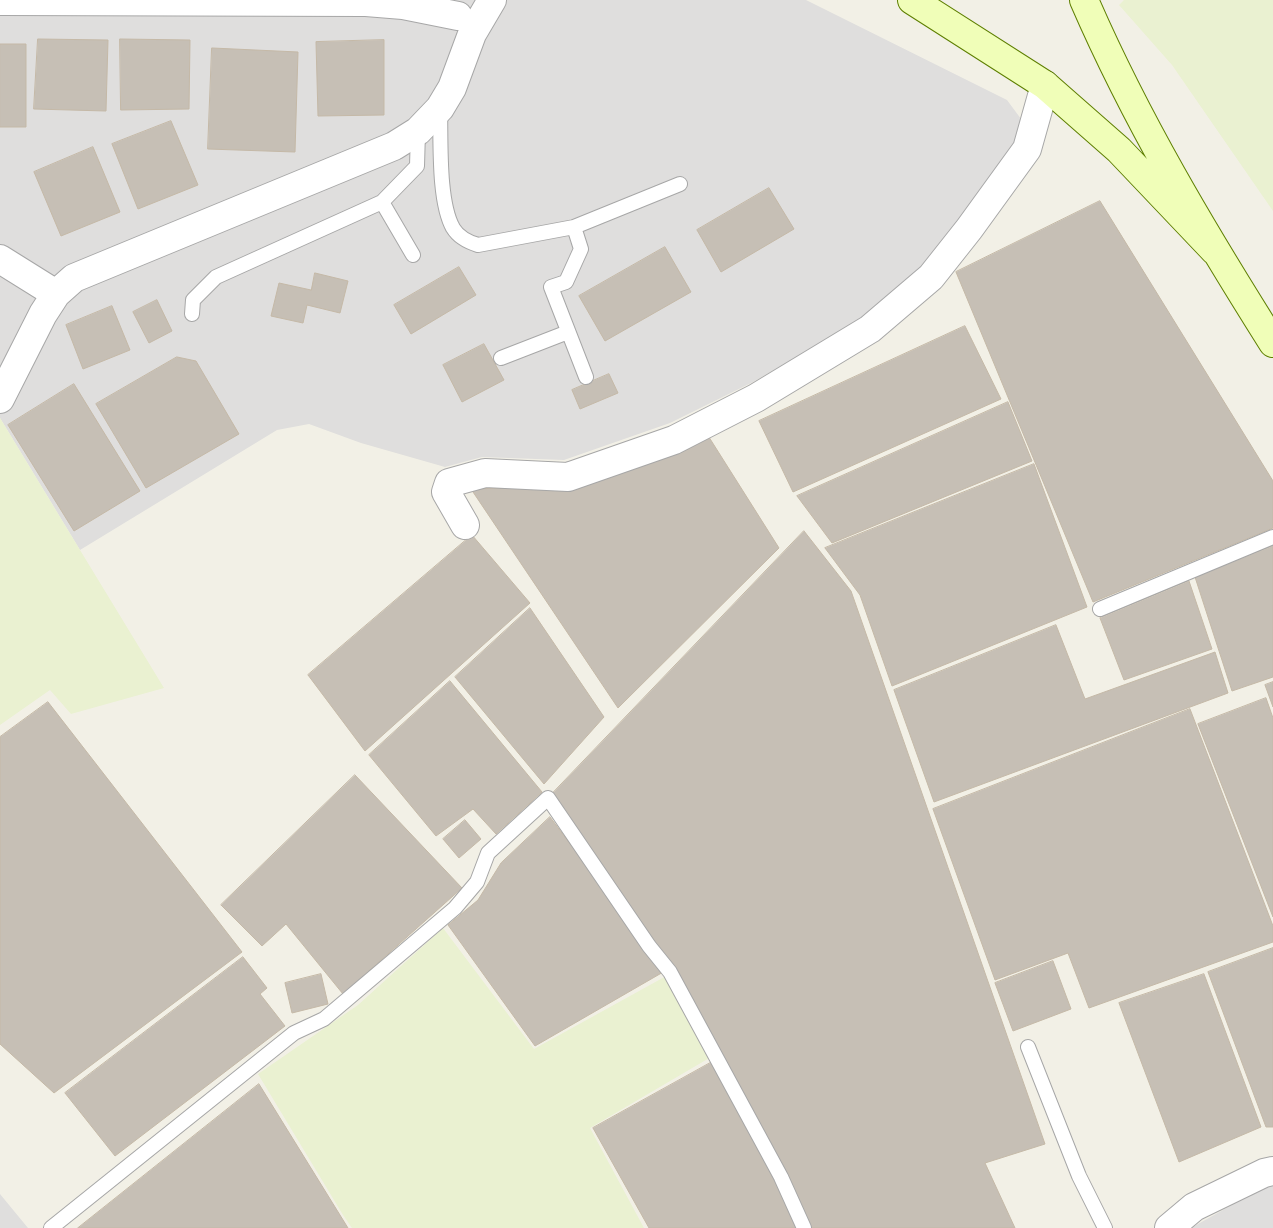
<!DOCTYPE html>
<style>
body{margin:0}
canvas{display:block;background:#f2f0e6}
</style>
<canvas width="1273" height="1228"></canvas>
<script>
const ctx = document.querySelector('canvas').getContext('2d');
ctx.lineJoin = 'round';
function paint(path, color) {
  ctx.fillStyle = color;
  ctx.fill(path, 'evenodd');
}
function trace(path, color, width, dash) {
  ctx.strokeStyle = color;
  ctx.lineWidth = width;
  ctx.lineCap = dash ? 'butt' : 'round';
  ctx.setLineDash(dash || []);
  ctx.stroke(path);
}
const residential = new Path2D(`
 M 0,0 L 806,0 L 1007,100 L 1024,123 L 1012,152 L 920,270 L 863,319 L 753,382 L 670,423 L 564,460 L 482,457 L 445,467 L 361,443 L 309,424 L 277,430 L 80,550 L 0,418 Z
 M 1269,1184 L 1273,1184 L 1273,1228 L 1191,1228 Z
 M 0,1194 L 28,1228 L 0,1228 Z`);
const farmland = new Path2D(`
 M 1124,0 L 1273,0 L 1273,211 L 1172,65 L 1119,5 Z
 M 0,418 L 80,550 L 164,688 L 71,714 L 50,690 L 0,725 Z
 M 443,928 L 534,1049 L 668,975 L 711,1057 L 590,1128 L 644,1228 L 352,1228 L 343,1215 L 258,1074 L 358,1005 Z`);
const building = new Path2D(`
 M 38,39 L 108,40 L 106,111 L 34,109 Z
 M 120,39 L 190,40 L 189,109 L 121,110 Z
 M 384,40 L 384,115 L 318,116 L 316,42 Z
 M 0,44 L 26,44 L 26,127 L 0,127 Z
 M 212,48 L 298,52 L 295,152 L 208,149 Z
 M 171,121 L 198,185 L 138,209 L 112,144 Z
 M 93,147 L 120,212 L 61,236 L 34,172 Z
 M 769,188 L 794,229 L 721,272 L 697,230 Z
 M 1100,201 L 1273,481 L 1273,528 L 1093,602 L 956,272 Z
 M 665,247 L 691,292 L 605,341 L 579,296 Z
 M 459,267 L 476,295 L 411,334 L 394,305 Z
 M 315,273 L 348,281 L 340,313 L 307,305 L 303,323 L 271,316 L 279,283 L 311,290 Z
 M 157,300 L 172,331 L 149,343 L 133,312 Z
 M 112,306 L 130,350 L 83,369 L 66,325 Z
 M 965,326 L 1001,399 L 793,492 L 759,421 Z
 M 484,344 L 504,380 L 462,402 L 443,365 Z
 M 177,357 L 196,361 L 239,434 L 146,488 L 96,404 Z
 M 609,374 L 618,393 L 580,409 L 572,390 Z
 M 74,384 L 140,491 L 74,531 L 8,425 Z
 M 1008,402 L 1032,461 L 832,543 L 797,496 Z
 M 707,434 L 779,548 L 618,708 L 471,489 L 566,486 Z
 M 1034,464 L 1087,607 L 892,686 L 860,595 L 825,548 Z
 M 804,531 L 851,591 L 1045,1144 L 985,1163 L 1015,1228 L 810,1228 L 673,973 L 551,795 Z
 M 472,535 L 530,603 L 365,751 L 308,675 Z
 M 1273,546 L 1273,677 L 1232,691 L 1195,577 Z
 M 1189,581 L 1212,649 L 1124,680 L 1100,618 Z
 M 530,608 L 604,717 L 544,784 L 455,677 Z
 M 1056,625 L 1085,699 L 1215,652 L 1228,693 L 934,802 L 894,690 Z
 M 450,681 L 542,792 L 496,834 L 473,809 L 436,836 L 369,755 Z
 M 1273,682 L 1273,707 L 1265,685 Z
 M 1266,698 L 1273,718 L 1273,917 L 1198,724 Z
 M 48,702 L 242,952 L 54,1093 L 0,1044 L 0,737 Z
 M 1190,709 L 1273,926 L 1273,942 L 1089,1008 L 1068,953 L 995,980 L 933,809 Z
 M 355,775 L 462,888 L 343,994 L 286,924 L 262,946 L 221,905 Z
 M 550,817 L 665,971 L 535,1046 L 448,925 L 478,900 L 501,863 Z
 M 465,820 L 481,839 L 459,858 L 443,839 Z
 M 1273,948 L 1273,1127 L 1266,1127 L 1208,972 Z
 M 243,957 L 267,988 L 260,994 L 285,1026 L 115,1156 L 65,1093 Z
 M 1053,961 L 1071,1009 L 1013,1031 L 995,983 Z
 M 321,974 L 328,1004 L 292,1013 L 285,983 Z
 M 1204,974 L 1261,1127 L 1179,1162 L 1119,1003 Z
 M 712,1062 L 801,1228 L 649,1228 L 593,1128 Z
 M 259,1084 L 348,1228 L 78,1228 Z`);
const service = new Path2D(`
 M 440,109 C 441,141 438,201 453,228 C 459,238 468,242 478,245 L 574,227 L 680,184
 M 382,202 L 413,255
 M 574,227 L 581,249 L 566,282 L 551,287 L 586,377
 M 192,314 L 193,300 L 216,277 L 382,202 L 417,166 L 418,131
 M 501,358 L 568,332
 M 1100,609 L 1273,537
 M 1028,1047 L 1079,1176 L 1105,1228
 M 51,1228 L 294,1033 L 324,1019 L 455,908 L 477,882 L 488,853 L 548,798 L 649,946 L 670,972 L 781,1177 L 804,1228`);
const minor = new Path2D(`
 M 0,1 L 366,2 L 403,5 L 458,16
 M 0,259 L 56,294
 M 0,399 L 43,314 L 56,294 L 74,278 L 394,146 L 418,131 L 440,108 L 452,88 L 472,34 L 492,0
 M 465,525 L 446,492 L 449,483 L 485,473 L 568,477 L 674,440 L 756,398 L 870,329 L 931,277 L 969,229 L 1027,149 L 1045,85`);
const tertiary = new Path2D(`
 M 1169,1228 L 1194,1207 L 1264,1173 L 1273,1171`);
const secondary = new Path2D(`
 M 912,0 L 1045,85 L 1119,150 L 1215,251
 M 1084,0 C 1136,120 1203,232 1273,343`);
paint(residential, '#dfdedd');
paint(farmland, '#eaf1d1');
paint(building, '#c6bfb5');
trace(building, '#c5b9a7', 1);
trace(service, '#a7a7a7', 16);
trace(minor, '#a7a7a7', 30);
trace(tertiary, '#a7a7a7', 30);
trace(secondary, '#5e7f00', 30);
trace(service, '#fff', 14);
trace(minor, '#fff', 28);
trace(tertiary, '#fff', 28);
trace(secondary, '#f0feb8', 28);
</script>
